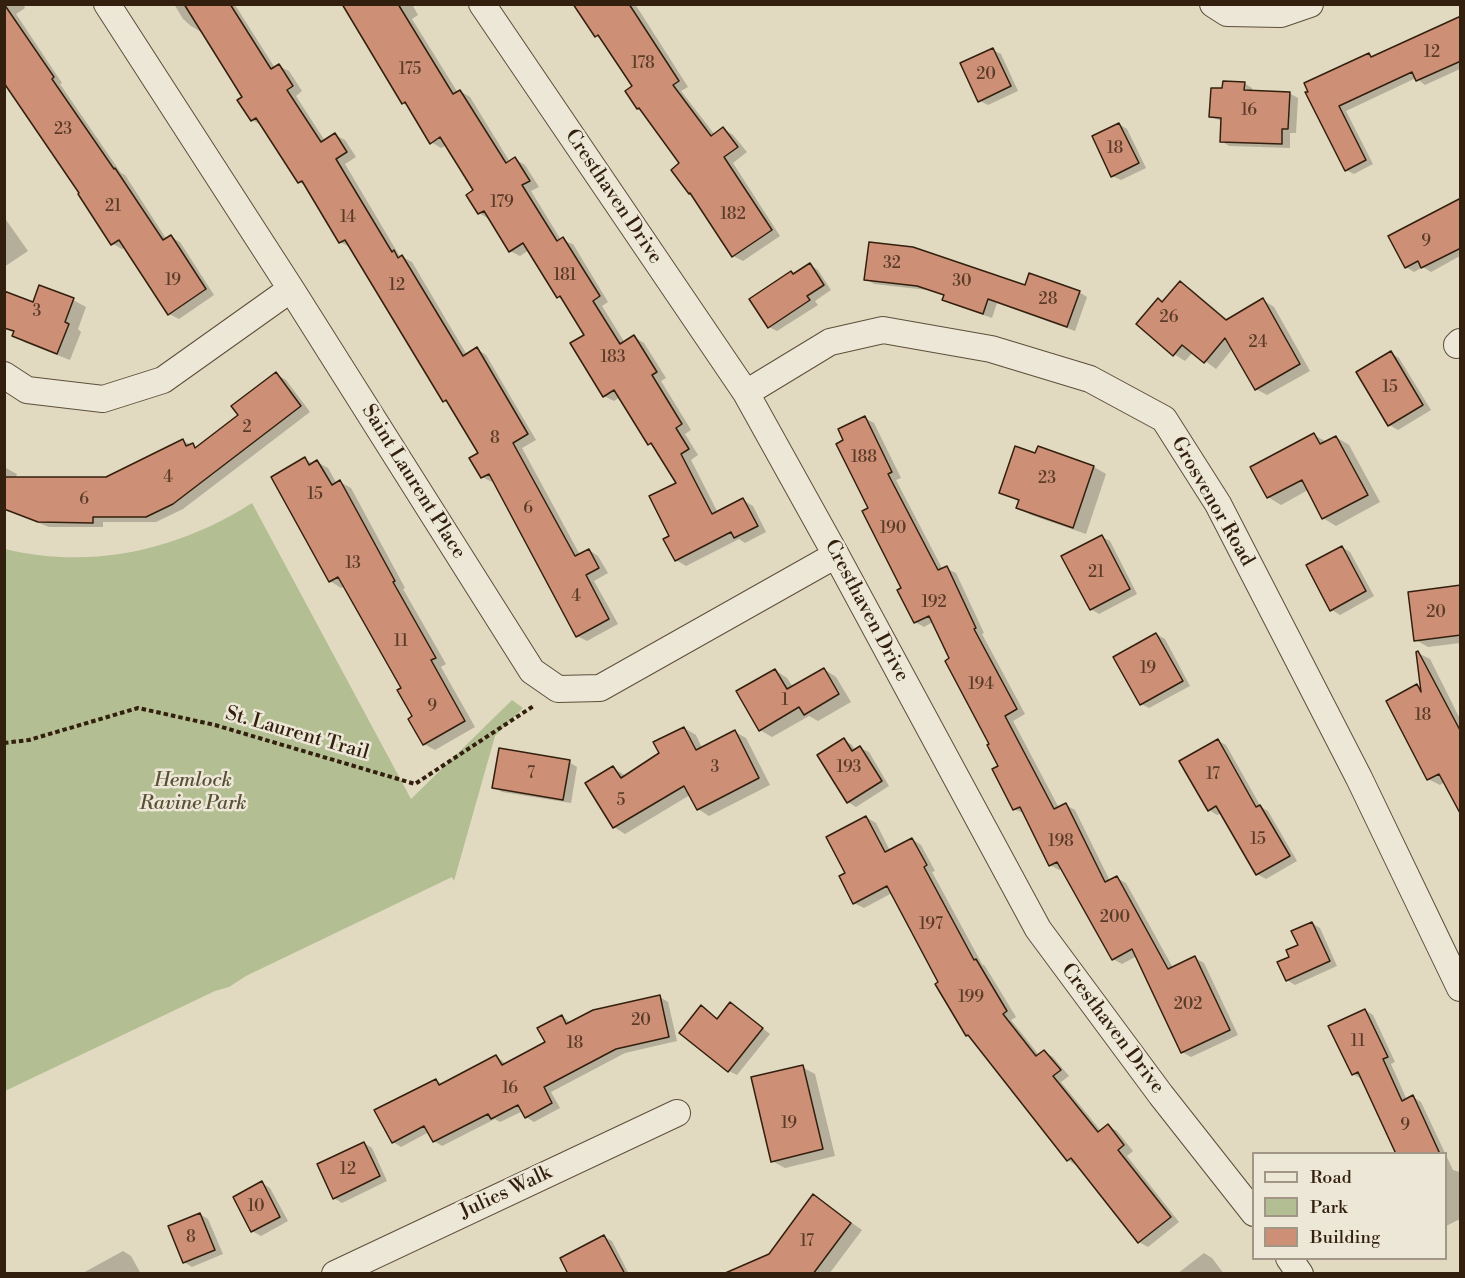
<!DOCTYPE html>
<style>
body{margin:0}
#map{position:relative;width:1465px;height:1278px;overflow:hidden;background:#e1dac1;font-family:"Libre Bodoni",serif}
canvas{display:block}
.frame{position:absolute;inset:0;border:6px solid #331f0d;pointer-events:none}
.legend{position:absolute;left:1252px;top:1152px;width:195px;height:108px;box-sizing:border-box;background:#ece7d7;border:2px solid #a29786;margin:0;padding:8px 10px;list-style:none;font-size:18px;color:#331f0d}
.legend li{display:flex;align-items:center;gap:12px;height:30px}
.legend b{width:30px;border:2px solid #a29786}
</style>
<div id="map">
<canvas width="1465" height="1278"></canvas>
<div class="frame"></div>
<ul class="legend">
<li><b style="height:8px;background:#ece7d7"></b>Road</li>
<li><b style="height:16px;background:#b3bf92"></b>Park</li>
<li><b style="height:16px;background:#cd9076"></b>Building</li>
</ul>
</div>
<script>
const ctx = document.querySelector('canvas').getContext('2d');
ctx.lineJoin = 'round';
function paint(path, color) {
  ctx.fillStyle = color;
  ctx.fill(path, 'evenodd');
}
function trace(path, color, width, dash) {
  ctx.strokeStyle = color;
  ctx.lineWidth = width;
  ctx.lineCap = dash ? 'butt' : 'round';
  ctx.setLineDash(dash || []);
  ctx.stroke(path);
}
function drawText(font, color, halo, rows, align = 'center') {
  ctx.font = font + ' "Libre Bodoni",serif';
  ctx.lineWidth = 5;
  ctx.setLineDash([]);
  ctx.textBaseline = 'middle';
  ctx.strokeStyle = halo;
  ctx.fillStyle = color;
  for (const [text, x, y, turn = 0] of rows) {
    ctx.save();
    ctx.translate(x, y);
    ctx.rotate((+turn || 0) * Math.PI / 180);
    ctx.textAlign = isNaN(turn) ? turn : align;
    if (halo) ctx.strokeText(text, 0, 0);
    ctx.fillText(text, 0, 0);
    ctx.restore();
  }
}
const green = new Path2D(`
 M 252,503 L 411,799 L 512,700 L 523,708 L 495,736 L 454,881 L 452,877 L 246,976 L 229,987 L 215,991 L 5,1091 L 5,549 C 91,570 179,550 252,503 Z`);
const shadow = new Path2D(`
 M 4,4 L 23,4 L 25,8 L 16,14 L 62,83 L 60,84 L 121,173 L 125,175 L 167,240 L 171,237 L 180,242 L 214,295 L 179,319 L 169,314 L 126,247 L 122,249 L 113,244 L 4,82 Z
 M 174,4 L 236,4 L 235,5 L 275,68 L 279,66 L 289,71 L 302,91 L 296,96 L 325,141 L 335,135 L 345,140 L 356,157 L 345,164 L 399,255 L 412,262 L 467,355 L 477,349 L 486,355 L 536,440 L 522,448 L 580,555 L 589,550 L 598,556 L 608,573 L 594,581 L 618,624 L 587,641 L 577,636 L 494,481 L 492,482 L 482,477 L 480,453 L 451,405 L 444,400 L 350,247 L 340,242 L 307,186 L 299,182 L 261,125 L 252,120 L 244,97 L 202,31 L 201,32 L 191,26 L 183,19 Z
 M 345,4 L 412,4 L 418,15 L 412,19 L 458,93 L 460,91 L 470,97 L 510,162 L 515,159 L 525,165 L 539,187 L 531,191 L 561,240 L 573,244 L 608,302 L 602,306 L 625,343 L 634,337 L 644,343 L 666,378 L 661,381 L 691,430 L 685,434 L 698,455 L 691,460 L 718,513 L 743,500 L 753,506 L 766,532 L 745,543 L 739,539 L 686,566 L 676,560 L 671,537 L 678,484 L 656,448 L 649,444 L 620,397 L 614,401 L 604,396 L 586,335 L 565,301 L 558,297 L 529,250 L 520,256 L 510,251 L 489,219 L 479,213 L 475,191 L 447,145 L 441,148 L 431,142 L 409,106 L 403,103 Z
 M 575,4 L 635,4 L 688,87 L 681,91 L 715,135 L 724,129 L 733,135 L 747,152 L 733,163 L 780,236 L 743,261 L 733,256 L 694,196 L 690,193 L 682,163 L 642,111 L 638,108 L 634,87 L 604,41 L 596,36 Z
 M 1460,19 L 1460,69 L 1425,85 L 1416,78 L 1346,111 L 1373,164 L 1354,174 L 1346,170 L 1307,94 L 1368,54 L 1374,57 Z
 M 993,50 L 1001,54 L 1018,91 L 988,105 L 980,101 Z
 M 1244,83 L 1252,88 L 1252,92 L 1289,93 L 1298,98 L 1296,133 L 1290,133 L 1290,148 L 1229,146 L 1221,141 L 1222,121 L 1211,117 Z
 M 1119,124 L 1127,129 L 1146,168 L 1121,180 L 1112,176 Z
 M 1460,200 L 1460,256 L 1431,272 L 1423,267 L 1414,272 L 1406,267 Z
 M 4,217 L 28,251 L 4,267 Z
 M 810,265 L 818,270 L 831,290 L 815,301 L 818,305 L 777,331 L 769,327 L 791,273 L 795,275 Z
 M 866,279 L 1026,287 L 1079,292 L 1087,297 L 1075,331 L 997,303 L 992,318 L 952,304 L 944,299 L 945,296 L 927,290 L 874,284 Z
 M 1180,283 L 1191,289 L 1228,320 L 1263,300 L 1274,307 L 1310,371 L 1267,395 L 1256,389 L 1233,348 L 1216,369 L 1193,352 L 1185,361 L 1174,354 L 1163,303 Z
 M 4,292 L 34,304 L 73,300 L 86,307 L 78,329 L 81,332 L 70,360 L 26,343 L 14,336 L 15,333 L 4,328 Z
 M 1391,353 L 1399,358 L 1431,410 L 1398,430 L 1389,425 Z
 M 276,374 L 286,380 L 310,412 L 183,509 L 156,522 L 103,522 L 103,527 L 49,527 L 4,509 L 4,467 L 17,474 L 15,479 L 106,479 L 183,441 L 198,448 L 240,416 Z
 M 865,418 L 874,423 L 901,478 L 896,480 L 943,570 L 946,568 L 956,573 L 984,633 L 982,634 L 1025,714 L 1013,721 L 1059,808 L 1066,805 L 1075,810 L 1110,881 L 1117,878 L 1126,883 L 1173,968 L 1195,958 L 1204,963 L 1238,1035 L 1191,1057 L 1182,1052 L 1137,956 L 1122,964 L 1113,959 L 1063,868 L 1059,870 L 1050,865 L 1025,814 L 1014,809 L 992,745 L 933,622 L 924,627 L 915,622 L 870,509 L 845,441 Z
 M 1314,435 L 1327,442 L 1336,437 L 1349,445 L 1380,502 L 1336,526 L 1323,518 L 1308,490 L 1281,505 L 1268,497 Z
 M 1039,448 L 1094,467 L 1106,474 L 1086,534 L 1031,515 L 1018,508 L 1020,502 L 1001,492 L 1036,455 Z
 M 305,459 L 314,464 L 317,462 L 328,468 L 337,484 L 340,482 L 351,488 L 405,588 L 403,589 L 446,664 L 441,667 L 475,727 L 435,750 L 424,744 L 403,688 L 345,586 L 341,588 L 330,581 Z
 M 1102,537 L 1110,541 L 1137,594 L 1099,614 L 1091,609 Z
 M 1342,547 L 1350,552 L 1374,596 L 1340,615 L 1332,610 Z
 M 1460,587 L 1460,643 L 1428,647 L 1416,640 Z
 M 1156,634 L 1165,639 L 1190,686 L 1149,708 L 1141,704 Z
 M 1418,653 L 1430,659 L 1460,719 L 1460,812 L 1445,782 L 1440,785 L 1428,779 L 1417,686 L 1422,689 Z
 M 824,669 L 836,677 L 851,702 L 818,721 L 809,716 L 772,737 L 760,730 L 775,670 L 787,678 L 793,687 Z
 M 684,728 L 696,735 L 702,748 L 735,732 L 746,738 L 770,785 L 709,816 L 698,809 L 690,795 L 625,834 L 614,827 L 613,768 L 626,776 L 661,754 Z
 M 844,740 L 852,745 L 856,751 L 860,748 L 869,752 L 889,786 L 856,807 L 848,802 Z
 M 1218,741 L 1226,745 L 1261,807 L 1268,811 L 1297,861 L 1266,879 L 1257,874 L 1222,813 L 1217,815 L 1209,810 Z
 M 569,762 L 577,767 L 571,803 L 502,792 L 494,787 Z
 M 866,817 L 876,823 L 890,851 L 912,839 L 921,845 L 935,871 L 932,872 L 982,964 L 985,966 L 1016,1017 L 1011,1020 L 1039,1055 L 1044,1051 L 1053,1057 L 1069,1076 L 1061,1082 L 1101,1131 L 1108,1126 L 1117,1131 L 1133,1151 L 1127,1156 L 1179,1222 L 1148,1247 L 1139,1242 L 1077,1166 L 1068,1160 L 973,1038 L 967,1035 L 892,893 L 864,908 L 854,903 L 847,874 Z
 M 1312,923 L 1320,928 L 1337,966 L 1295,985 L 1287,980 L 1291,958 Z
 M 660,997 L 668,1002 L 677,1041 L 625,1053 L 551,1092 L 560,1108 L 534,1122 L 526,1117 L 523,1111 L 500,1122 L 495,1119 L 442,1146 L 434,1141 L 429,1132 L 401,1147 L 393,1142 L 436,1080 L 442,1084 L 496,1056 L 506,1064 L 547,1042 L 562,1016 L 571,1023 Z
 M 731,1004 L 770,1034 L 737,1075 L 729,1071 L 701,1007 L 719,1019 Z
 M 1365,1010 L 1373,1015 L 1395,1062 L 1391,1064 L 1407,1100 L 1413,1097 L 1421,1102 L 1453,1170 L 1460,1172 L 1460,1219 L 1446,1226 L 1446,1154 L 1397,1154 L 1361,1079 L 1353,1074 Z
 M 802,1067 L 815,1074 L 835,1156 L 785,1168 L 772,1161 Z
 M 364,1143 L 372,1148 L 387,1181 L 342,1203 L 334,1198 Z
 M 262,1183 L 270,1188 L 288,1221 L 261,1236 L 252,1231 Z
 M 814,1196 L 862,1230 L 829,1274 L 727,1274 L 770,1255 Z
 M 200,1214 L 208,1219 L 223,1254 L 192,1267 L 184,1262 Z
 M 604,1237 L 612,1241 L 629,1274 L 570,1274 Z
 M 123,1251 L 131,1256 L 141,1274 L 81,1274 Z
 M 1204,1253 L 1212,1258 L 1224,1274 L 1177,1274 Z`);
const building = new Path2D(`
 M 4,4 L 54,77 L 52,79 L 114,169 L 115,168 L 163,240 L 171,235 L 206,289 L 168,315 L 119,240 L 111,245 L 78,194 L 79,193 L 4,83 Z
 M 184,4 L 230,4 L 271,69 L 279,64 L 293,86 L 287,90 L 321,142 L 335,133 L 347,152 L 336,159 L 392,252 L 394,250 L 398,258 L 402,255 L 463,356 L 477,347 L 528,434 L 513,443 L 575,556 L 589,549 L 599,568 L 586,575 L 609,619 L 576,637 L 489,474 L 481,478 L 469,458 L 478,453 L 446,400 L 443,402 L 345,240 L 339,243 L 302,181 L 298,183 L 256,118 L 251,121 L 237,100 L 242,97 Z
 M 342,4 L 398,4 L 453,94 L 460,90 L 506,163 L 515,157 L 530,181 L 522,185 L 557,241 L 563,237 L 600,296 L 593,301 L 620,344 L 634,335 L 657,372 L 652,375 L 682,424 L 676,428 L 689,449 L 681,454 L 712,514 L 743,498 L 758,526 L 734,538 L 731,532 L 675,561 L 663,539 L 669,536 L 649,496 L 676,483 L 651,443 L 648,445 L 614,390 L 603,397 L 570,343 L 584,335 L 560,296 L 557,298 L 523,243 L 509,252 L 484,211 L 478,214 L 466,195 L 473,190 L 440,137 L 430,144 L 405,102 L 402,104 Z
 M 573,4 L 629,4 L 679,81 L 673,85 L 711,136 L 723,127 L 738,147 L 724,157 L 772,230 L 732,257 L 690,193 L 689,194 L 671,170 L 679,163 L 639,108 L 637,109 L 625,91 L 632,86 L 598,35 L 595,37 Z
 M 1461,16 L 1461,61 L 1416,81 L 1412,72 L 1339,106 L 1366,160 L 1345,171 L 1305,92 L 1308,92 L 1304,83 L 1369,53 L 1371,57 Z
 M 993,48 L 1011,86 L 978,102 L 960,63 Z
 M 1223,81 L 1245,82 L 1244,90 L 1290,92 L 1288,129 L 1282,129 L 1282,144 L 1220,142 L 1221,118 L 1209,117 L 1211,88 L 1222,88 Z
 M 1119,123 L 1139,163 L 1111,177 L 1092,136 Z
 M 1461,198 L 1461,248 L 1421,268 L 1418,261 L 1405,268 L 1388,236 Z
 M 869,242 L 913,247 L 1025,285 L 1029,273 L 1080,291 L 1067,327 L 988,299 L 983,314 L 942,300 L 944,295 L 917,286 L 864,280 Z
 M 810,263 L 824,285 L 807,296 L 810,300 L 768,328 L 749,299 L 791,271 L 793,274 Z
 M 1180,281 L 1226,320 L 1263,298 L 1300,364 L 1255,390 L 1225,338 L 1204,363 L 1182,345 L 1173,356 L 1136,324 L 1158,298 L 1162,302 Z
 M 39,285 L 74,298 L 65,322 L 69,324 L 57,354 L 12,336 L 14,331 L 4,328 L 4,291 L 33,302 Z
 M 1391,351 L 1423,405 L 1388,426 L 1356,372 Z
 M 276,372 L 301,406 L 173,504 L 146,517 L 93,517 L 93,523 L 38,522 L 4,509 L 4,477 L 106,477 L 183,439 L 186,446 L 193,443 L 195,448 L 238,415 L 231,406 Z
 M 865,416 L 892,472 L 888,474 L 938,570 L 947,566 L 976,628 L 974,629 L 1017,709 L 1005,716 L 1054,809 L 1066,803 L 1105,882 L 1117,876 L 1168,969 L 1195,956 L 1230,1030 L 1181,1053 L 1132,949 L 1112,960 L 1057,862 L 1049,866 L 1020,807 L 1013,810 L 992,769 L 998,766 L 987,745 L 989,744 L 945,661 L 949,658 L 929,616 L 914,623 L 897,590 L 901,588 L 862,511 L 868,508 L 836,444 L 843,440 L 838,429 Z
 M 1314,433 L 1320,444 L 1336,436 L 1368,495 L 1322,519 L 1302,480 L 1267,498 L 1250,467 Z
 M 1015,446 L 1035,453 L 1038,446 L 1094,466 L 1073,528 L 1016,508 L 1019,500 L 999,493 Z
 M 305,457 L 309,465 L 317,460 L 332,485 L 340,480 L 395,581 L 393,582 L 436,658 L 431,660 L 465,721 L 423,745 L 408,719 L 412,716 L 397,690 L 401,688 L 338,577 L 329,582 L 271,477 Z
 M 1102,535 L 1130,589 L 1090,610 L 1061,556 Z
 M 1342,546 L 1366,591 L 1330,611 L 1306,565 Z
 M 1461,585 L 1461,635 L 1414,641 L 1408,592 Z
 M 1156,633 L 1183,681 L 1140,705 L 1113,657 Z
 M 1418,651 L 1461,732 L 1461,815 L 1439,774 L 1427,780 L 1386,701 L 1417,684 L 1421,692 L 1416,652 Z
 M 824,668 L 839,694 L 804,715 L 799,707 L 759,731 L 736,691 L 775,669 L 787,689 Z
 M 684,727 L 696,750 L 735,730 L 759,778 L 697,810 L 684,786 L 613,828 L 585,783 L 613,766 L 621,778 L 659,753 L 653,742 Z
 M 844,738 L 852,751 L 860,746 L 882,781 L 847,803 L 817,755 Z
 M 1218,739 L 1256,807 L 1260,805 L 1290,856 L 1256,875 L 1216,806 L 1208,811 L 1179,761 Z
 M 499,748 L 570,760 L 563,800 L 492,788 Z
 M 866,816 L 885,852 L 912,838 L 927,865 L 924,867 L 974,960 L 976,959 L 1007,1011 L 1003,1014 L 1036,1056 L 1044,1050 L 1061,1070 L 1053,1076 L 1098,1132 L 1108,1124 L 1124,1145 L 1118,1150 L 1171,1217 L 1138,1243 L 1071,1158 L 1067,1161 L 968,1035 L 966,1036 L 935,984 L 938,982 L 887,886 L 853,904 L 839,876 L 845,873 L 826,837 Z
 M 1312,922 L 1330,961 L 1286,981 L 1277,962 L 1289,957 L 1286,950 L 1298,945 L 1291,931 Z
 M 660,995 L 669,1037 L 616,1049 L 544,1087 L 552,1103 L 525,1118 L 518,1105 L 491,1119 L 488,1114 L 433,1142 L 424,1126 L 392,1143 L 374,1110 L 436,1079 L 439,1085 L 496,1055 L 502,1065 L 545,1042 L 537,1028 L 562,1015 L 566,1024 L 593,1010 Z
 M 730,1002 L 763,1028 L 728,1072 L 679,1033 L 701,1005 L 717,1019 Z
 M 1365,1009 L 1388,1057 L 1383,1059 L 1402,1101 L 1413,1095 L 1440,1154 L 1396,1154 L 1358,1072 L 1352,1075 L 1328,1026 Z
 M 803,1065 L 823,1149 L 771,1162 L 751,1077 Z
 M 364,1142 L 380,1176 L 333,1199 L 317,1164 Z
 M 262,1181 L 280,1217 L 251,1232 L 233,1197 Z
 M 813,1194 L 851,1223 L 813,1274 L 723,1274 L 769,1254 Z
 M 200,1213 L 215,1250 L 183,1263 L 168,1226 Z
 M 604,1235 L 625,1274 L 568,1274 L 560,1258 Z`);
const path = new Path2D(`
 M 4,743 L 29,740 L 138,708 L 215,725 L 415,784 L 535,705`);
const minor = new Path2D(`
 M 107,4 L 291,289 L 532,671 L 558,689 L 600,688 L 836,555
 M 482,4 L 746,393 L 836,555 L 1038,929 L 1161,1095 L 1254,1213
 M 1213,4 L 1227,13 L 1281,14 L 1310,4
 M 1457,345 L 1460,342
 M 4,375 L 27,390 L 103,399 L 163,380 L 291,289
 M 746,393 L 830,342 L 883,330 L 991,349 L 1090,379 L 1164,419 L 1218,504 L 1359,778 L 1460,988
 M 1289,1258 L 1300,1274
 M 335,1274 L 677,1113`);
const numberNames = [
 ["12",1432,53],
 ["178",643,64],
 ["175",410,70],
 ["20",986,75],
 ["16",1249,111],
 ["23",63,130],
 ["18",1115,149],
 ["179",502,203],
 ["21",113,207],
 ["182",733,215],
 ["14",348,218],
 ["9",1426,242],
 ["32",892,264],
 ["181",565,276],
 ["19",173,281],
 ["30",962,282],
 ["12",397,286],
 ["28",1048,300],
 ["3",37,312],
 ["26",1169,318],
 ["24",1258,343],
 ["183",613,358],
 ["15",1390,388],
 ["2",247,428],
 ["8",495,439],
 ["188",864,458],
 ["4",168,478],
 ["23",1047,479],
 ["15",315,495],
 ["6",84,500],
 ["6",528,509],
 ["190",893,529],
 ["13",353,564],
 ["21",1096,573],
 ["4",576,597],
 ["192",934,603],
 ["20",1436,613],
 ["11",401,642],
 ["19",1148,669],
 ["194",981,685],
 ["1",785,701],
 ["9",432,707],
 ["18",1423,716],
 ["3",715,768],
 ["193",849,768],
 ["7",531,774],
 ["17",1213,775],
 ["5",621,801],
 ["15",1258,840],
 ["198",1061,842],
 ["200",1115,918],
 ["197",931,925],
 ["199",971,998],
 ["202",1188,1005],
 ["20",641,1021],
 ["11",1358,1042],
 ["18",575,1044],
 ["16",510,1089],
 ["19",789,1124],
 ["9",1405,1126],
 ["12",348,1170],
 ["10",256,1207],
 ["8",191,1238],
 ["17",807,1242]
];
const streetNames = [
 ["Cresthaven Drive",613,197,56],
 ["Saint Laurent Place",413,482,58],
 ["Grosvenor Road",1212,502,60],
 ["Cresthaven Drive",866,611,62],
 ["St. Laurent Trail",297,734,16],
 ["Cresthaven Drive",1112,1029,53],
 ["Julies Walk",506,1193,-25]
];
const parkNames = [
 ["Hemlock",193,781],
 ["Ravine Park",193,804]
];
paint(green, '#b3bf92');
paint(shadow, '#0003');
paint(building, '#cd9076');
trace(building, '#331f0d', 1.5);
trace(minor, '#5e4e3a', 28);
trace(path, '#331f0d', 4, [4.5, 3]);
trace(minor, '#ece7d7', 26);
drawText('16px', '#5a3b27', null, numberNames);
drawText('20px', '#331f0d', '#ece7d7', streetNames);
drawText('italic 20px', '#594f35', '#ece7d7', parkNames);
</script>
